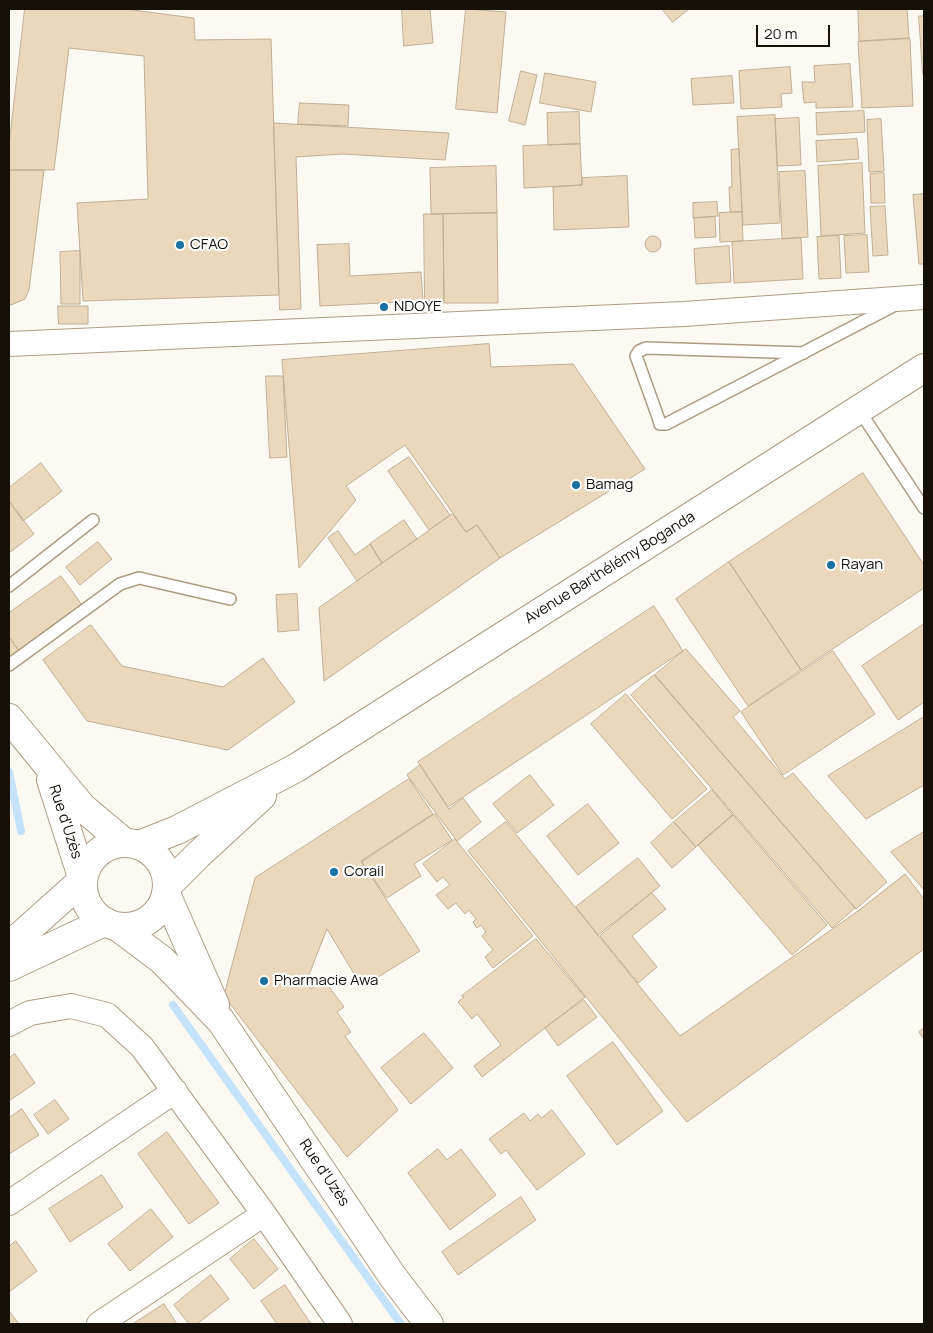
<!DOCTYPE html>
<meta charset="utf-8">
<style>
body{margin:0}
#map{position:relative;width:933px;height:1333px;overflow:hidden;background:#fcf9f3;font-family:Manrope,sans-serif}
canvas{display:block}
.frame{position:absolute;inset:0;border:10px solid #161007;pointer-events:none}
.scale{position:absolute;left:756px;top:25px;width:74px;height:22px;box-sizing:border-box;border:2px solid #161007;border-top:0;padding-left:6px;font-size:15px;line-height:18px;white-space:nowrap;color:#161007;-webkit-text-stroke:4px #fff;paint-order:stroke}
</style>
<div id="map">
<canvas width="933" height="1333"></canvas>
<div class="frame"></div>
<div class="scale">20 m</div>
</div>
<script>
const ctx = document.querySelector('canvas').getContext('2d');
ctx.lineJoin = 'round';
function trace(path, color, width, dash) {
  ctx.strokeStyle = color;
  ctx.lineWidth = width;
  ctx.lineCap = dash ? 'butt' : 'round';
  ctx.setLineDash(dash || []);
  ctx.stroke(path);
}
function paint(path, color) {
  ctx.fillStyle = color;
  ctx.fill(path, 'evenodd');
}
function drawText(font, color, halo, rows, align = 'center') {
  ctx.font = font + ' Manrope,sans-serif';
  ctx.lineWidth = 4.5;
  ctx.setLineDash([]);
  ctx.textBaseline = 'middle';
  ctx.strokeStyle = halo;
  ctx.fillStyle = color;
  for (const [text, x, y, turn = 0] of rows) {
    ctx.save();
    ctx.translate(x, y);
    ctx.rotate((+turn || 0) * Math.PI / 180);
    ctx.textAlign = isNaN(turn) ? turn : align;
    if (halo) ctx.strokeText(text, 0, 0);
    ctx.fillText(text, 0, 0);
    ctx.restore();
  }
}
const stream = new Path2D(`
 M 9,772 L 21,831
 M 173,1005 L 401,1324`);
const building = new Path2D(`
 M 25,9 L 125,9 L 194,18 L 195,40 L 271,39 L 279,295 L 83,301 L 77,203 L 148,199 L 144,56 L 69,48 L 54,170 L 9,170 L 9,145 Z
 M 402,9 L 430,9 L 433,43 L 404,46 Z
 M 466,9 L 506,12 L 497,113 L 456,109 Z
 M 662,9 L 689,9 L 673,22 Z
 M 907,9 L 909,38 L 859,41 L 858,10 Z
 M 919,16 L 924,16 L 924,73 L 923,74 Z
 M 910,39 L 913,106 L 862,108 L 858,42 Z
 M 850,64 L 853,107 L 816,108 L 816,102 L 804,103 L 802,82 L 815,82 L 814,66 Z
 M 790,67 L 792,93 L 781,94 L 782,107 L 741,109 L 739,71 Z
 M 521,71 L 537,75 L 525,125 L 509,121 Z
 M 545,73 L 596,82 L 591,112 L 540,103 Z
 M 732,76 L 734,103 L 693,105 L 691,79 Z
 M 300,103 L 349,105 L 348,126 L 298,124 Z
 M 864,111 L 865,132 L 817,135 L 816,113 Z
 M 579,112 L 580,144 L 548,145 L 547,113 Z
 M 775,115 L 780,223 L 743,225 L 737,117 Z
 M 799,118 L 801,165 L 777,166 L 775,119 Z
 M 881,119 L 884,171 L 869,172 L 867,120 Z
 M 274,123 L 449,133 L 445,160 L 342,154 L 296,157 L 301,309 L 280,310 Z
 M 857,139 L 859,159 L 817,162 L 816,141 Z
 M 580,144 L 582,185 L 524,188 L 523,146 Z
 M 739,149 L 742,212 L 730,212 L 729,187 L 732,187 L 731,150 Z
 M 862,163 L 865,233 L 821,236 L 818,166 Z
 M 496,166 L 497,213 L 431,214 L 430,168 Z
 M 10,170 L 44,170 L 29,290 L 25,299 L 11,305 L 9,304 Z
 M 805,171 L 808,237 L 782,239 L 779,172 Z
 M 884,173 L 885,203 L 871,203 L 870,174 Z
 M 627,176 L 629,227 L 554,230 L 553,187 L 582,185 L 582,178 Z
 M 924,194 L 924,264 L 919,264 L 913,195 Z
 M 717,202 L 718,216 L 693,218 L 693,203 Z
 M 885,206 L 888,255 L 873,256 L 870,207 Z
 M 742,212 L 743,241 L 720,242 L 719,213 Z
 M 497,213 L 498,303 L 444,303 L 443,214 Z
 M 424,214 L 443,214 L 444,301 L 425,301 Z
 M 715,217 L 716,237 L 695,238 L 694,218 Z
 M 867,235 L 869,272 L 846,273 L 844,236 Z
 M645 244a8 8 0 1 1 16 0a8 8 0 1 1-16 0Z
 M 839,236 L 841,278 L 819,279 L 817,237 Z
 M 801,238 L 803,279 L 734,283 L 732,242 Z
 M 349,244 L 350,276 L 421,272 L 423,301 L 320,306 L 317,245 Z
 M 729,246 L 731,282 L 696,284 L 694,249 Z
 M 80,251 L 80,304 L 61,304 L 60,252 Z
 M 58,306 L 88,306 L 88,324 L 59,324 Z
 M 489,344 L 491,367 L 573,364 L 645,469 L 500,558 L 477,525 L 466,532 L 405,445 L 346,486 L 356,500 L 299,568 L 282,360 Z
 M 266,376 L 283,376 L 287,457 L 270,458 Z
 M 409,457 L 450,515 L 429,530 L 388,471 Z
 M 41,463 L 62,491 L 23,521 L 9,501 L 9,488 Z
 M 863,473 L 924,565 L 924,588 L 801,670 L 729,562 Z
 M 9,501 L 34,534 L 9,553 Z
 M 453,514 L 466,532 L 477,525 L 500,558 L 324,681 L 319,608 Z
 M 404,520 L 417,539 L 382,563 L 370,544 Z
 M 338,531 L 355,555 L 370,544 L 382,563 L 357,581 L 328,538 Z
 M 98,542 L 112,559 L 80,585 L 66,567 Z
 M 729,562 L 801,670 L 748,706 L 676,599 Z
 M 61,576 L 85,609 L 22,655 L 9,637 L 9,613 Z
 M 297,594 L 299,630 L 278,632 L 276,595 Z
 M 654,606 L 683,651 L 448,807 L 418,762 Z
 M 924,624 L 924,702 L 898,720 L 862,666 Z
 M 91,625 L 122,666 L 223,687 L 263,658 L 295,702 L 228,750 L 87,721 L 43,660 Z
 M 9,637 L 22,655 L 9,661 Z
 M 686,649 L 740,711 L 733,717 L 785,779 L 793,773 L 887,882 L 856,909 L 655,675 Z
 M 833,651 L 875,714 L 783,775 L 741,712 Z
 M 654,675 L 855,908 L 832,928 L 631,695 Z
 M 626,694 L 707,789 L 672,819 L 591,724 Z
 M 924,717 L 924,785 L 866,819 L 828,776 Z
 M 420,765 L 449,809 L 463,798 L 481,822 L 457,841 L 407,775 Z
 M 530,775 L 554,805 L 517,833 L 493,804 Z
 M 409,779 L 433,814 L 361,861 L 420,951 L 362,987 L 327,929 L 306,982 L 311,989 L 324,980 L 344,1007 L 337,1012 L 351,1032 L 345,1036 L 398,1110 L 347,1157 L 228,1001 L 223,999 L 255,878 Z
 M 712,790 L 733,815 L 696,847 L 674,822 Z
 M 588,804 L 619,843 L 578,875 L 547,836 Z
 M 435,814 L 452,840 L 414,864 L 421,876 L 387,898 L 362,862 Z
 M 733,815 L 827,925 L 792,955 L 698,845 Z
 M 506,822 L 680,1036 L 858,911 L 905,874 L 924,899 L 924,949 L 687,1122 L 468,851 Z
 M 674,822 L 696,847 L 672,868 L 651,843 Z
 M 924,832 L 924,890 L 891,852 Z
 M 455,839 L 533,936 L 493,968 L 485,957 L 493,950 L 482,936 L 486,932 L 481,925 L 477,928 L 473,922 L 476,919 L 469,910 L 465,914 L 456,903 L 448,909 L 436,895 L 450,885 L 443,877 L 437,882 L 423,864 Z
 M 638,858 L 660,886 L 598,935 L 576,907 Z
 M 652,893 L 666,909 L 632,936 L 657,967 L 638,983 L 600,936 Z
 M 536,939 L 585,997 L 482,1077 L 474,1066 L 501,1045 L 477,1014 L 472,1019 L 458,1002 L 464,997 L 462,996 Z
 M 584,1000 L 597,1017 L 558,1046 L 545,1028 Z
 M 924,1028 L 924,1039 L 919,1032 Z
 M 424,1033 L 453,1068 L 411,1104 L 381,1068 Z
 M 613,1042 L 663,1111 L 617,1145 L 567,1076 Z
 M 15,1054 L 35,1083 L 9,1101 L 9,1058 Z
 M 55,1100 L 69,1119 L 48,1134 L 34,1115 Z
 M 22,1109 L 39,1135 L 9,1154 L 9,1118 Z
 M 552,1110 L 585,1154 L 537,1190 L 506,1150 L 501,1154 L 489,1139 L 524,1113 L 530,1121 L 538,1114 L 541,1118 Z
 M 167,1132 L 219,1203 L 189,1224 L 138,1154 Z
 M 438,1149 L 447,1160 L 461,1149 L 496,1195 L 450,1230 L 408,1173 Z
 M 102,1175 L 123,1207 L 70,1242 L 49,1209 Z
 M 521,1197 L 536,1220 L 458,1275 L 442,1252 Z
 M 151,1209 L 173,1237 L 130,1271 L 108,1244 Z
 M 254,1239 L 278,1269 L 254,1289 L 230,1259 Z
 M 16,1241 L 37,1271 L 9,1292 L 9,1247 Z
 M 211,1275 L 229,1299 L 197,1324 L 189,1324 L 174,1305 Z
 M 285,1285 L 311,1324 L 277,1324 L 261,1301 Z
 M 164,1304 L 177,1324 L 133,1324 Z
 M 9,1311 L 19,1324 L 9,1324 Z`);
const service = new Path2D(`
 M 804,353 L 646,348 L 639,351 L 636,356 L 659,420 L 660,424 L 666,424 L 893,306
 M 859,410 L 924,508
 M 9,586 L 93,520
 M 9,665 L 120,584 L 139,578 L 230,599`);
const minor = new Path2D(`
 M 9,344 L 684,314 L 924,297
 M 9,1024 L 30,1013 L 71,1006 L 107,1015 L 142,1047 L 264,1214 L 340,1324
 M 9,1203 L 175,1091
 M 99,1324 L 264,1214`);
const tertiary = new Path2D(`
 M 9,718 L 82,807 L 125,843
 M 51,780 L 83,880
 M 166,894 L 215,1005
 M 118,927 L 162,960 L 221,1021 L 393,1277 L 429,1324`);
const primary = new Path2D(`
 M83 885a42 42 0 1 1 84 0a42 42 0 1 1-84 0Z
 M 139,845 L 177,830 L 296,768 L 924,368
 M 167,886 L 198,855 L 262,796
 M 9,946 L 83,880
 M 9,967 L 104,922`);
const markers = [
 [180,245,5,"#1b71a1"],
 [384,307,5,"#1b71a1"],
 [576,485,5,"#1b71a1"],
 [831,565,5,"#1b71a1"],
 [334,872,5,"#1b71a1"],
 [264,981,5,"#1b71a1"]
];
const poiNames = [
 ["CFAO",190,245],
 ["NDOYE",394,307],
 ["Bamag",586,485],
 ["Rayan",841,565],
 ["Corail",344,872],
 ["Pharmacie Awa",274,981]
];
const streetNames = [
 ["Avenue Barthélémy Boganda",610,568,-32],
 ["Rue d'Uzès",65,822,72],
 ["Rue d'Uzès",324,1173,56]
];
trace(stream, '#c4e3fa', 8);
paint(building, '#ebd8bc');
trace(building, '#c1af94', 1);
trace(service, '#ae9c82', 14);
trace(minor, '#ae9c82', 26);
trace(tertiary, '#ae9c82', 30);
trace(primary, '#ae9c82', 30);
trace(service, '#fff', 11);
trace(minor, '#fff', 24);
trace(tertiary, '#fff', 28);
trace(primary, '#fff', 28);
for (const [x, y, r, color] of markers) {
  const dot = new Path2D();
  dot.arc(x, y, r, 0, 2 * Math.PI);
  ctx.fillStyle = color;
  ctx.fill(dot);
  trace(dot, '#fff', 2);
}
drawText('15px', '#161007', '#fff', poiNames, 'left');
drawText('15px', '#161007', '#fff', streetNames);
</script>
